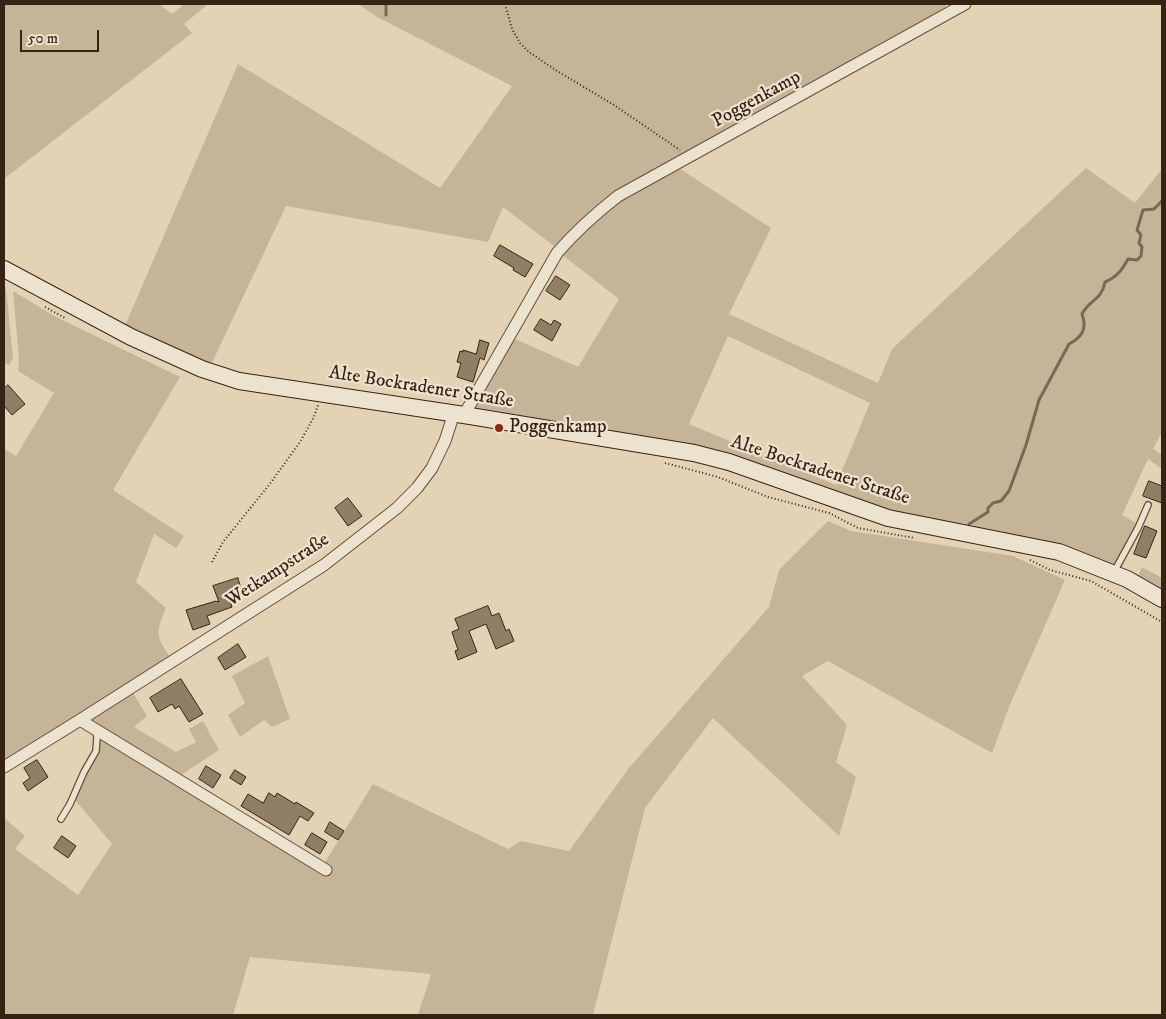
<!DOCTYPE html>
<meta charset="utf-8">
<style>
body{margin:0}
#map{position:relative;width:1166px;height:1019px;overflow:hidden;background:#e4d2b4;font-family:"IM FELL DW Pica",serif}
canvas{display:block}
.frame{position:absolute;inset:0;border:5px solid #362314;pointer-events:none}
.scale{position:absolute;left:20px;top:30px;width:79px;height:22px;box-sizing:border-box;border:2px solid #362314;border-top:0;padding-left:6px;font-size:15px;line-height:18px;white-space:nowrap;color:#362314;-webkit-text-stroke:4px #ede2ce;paint-order:stroke}
</style>
<div id="map">
<canvas width="1166" height="1019"></canvas>
<div class="frame"></div>
<div class="scale">50 m</div>
</div>
<script>
const ctx = document.querySelector('canvas').getContext('2d');
ctx.lineJoin = 'round';
function paint(path, color) {
  ctx.fillStyle = color;
  ctx.fill(path, 'evenodd');
}
function trace(path, color, width, dash) {
  ctx.strokeStyle = color;
  ctx.lineWidth = width;
  ctx.lineCap = dash ? 'butt' : 'round';
  ctx.setLineDash(dash || []);
  ctx.stroke(path);
}
function drawText(font, color, halo, rows, align = 'center') {
  ctx.font = font + ' "IM FELL DW Pica",serif';
  ctx.lineWidth = 4.5;
  ctx.setLineDash([]);
  ctx.textBaseline = 'middle';
  ctx.strokeStyle = halo;
  ctx.fillStyle = color;
  for (const [text, x, y, turn = 0] of rows) {
    ctx.save();
    ctx.translate(x, y);
    ctx.rotate((+turn || 0) * Math.PI / 180);
    ctx.textAlign = isNaN(turn) ? turn : align;
    if (halo) ctx.strokeText(text, 0, 0);
    ctx.fillText(text, 0, 0);
    ctx.restore();
  }
}
const green = new Path2D(`
 M 4,4 L 159,4 L 172,14 L 184,4 L 208,4 L 184,24 L 192,33 L 4,179 Z
 M 358,4 L 946,4 L 945,11 L 589,213 L 554,246 L 503,207 L 488,242 L 286,206 L 210,367 L 124,328 L 238,64 L 440,188 L 512,86 L 377,17 Z
 M 677,167 L 771,228 L 729,314 L 878,383 L 892,349 L 1086,168 L 1135,203 L 1162,169 L 1162,432 L 1153,449 L 1162,455 L 1162,469 L 1148,459 L 1122,515 L 1136,523 L 1112,569 L 889,516 L 693,448 L 473,407 L 513,338 L 578,367 L 619,299 L 561,254 L 577,234 L 620,199 ZM 728,336 L 870,403 L 836,485 L 689,424 Z
 M 4,288 L 6,289 L 13,358 L 9,365 L 4,362 Z
 M 13,291 L 56,317 L 180,377 L 113,490 L 184,536 L 176,548 L 154,534 L 136,582 L 166,608 C 156,631 155,637 171,658 L 128,685 L 147,716 L 134,727 L 176,752 L 196,742 L 189,729 L 203,721 L 219,750 L 178,777 L 93,724 L 87,713 L 4,761 L 4,449 L 16,456 L 54,393 L 18,371 L 19,359 Z
 M 828,521 L 851,531 L 1013,556 L 1065,580 L 1009,707 L 992,753 L 828,661 L 802,676 L 847,725 L 836,762 L 856,777 L 839,836 L 713,718 L 645,808 L 593,1015 L 418,1015 L 431,974 L 250,957 L 233,1015 L 4,1015 L 4,818 L 25,836 L 15,849 L 78,895 L 112,844 L 75,800 L 86,774 L 99,752 L 100,736 L 321,869 L 373,784 L 508,849 L 521,841 L 569,851 L 629,768 L 769,607 L 779,570 Z
 M 1142,567 L 1162,578 L 1162,592 L 1138,576 Z
 M 268,656 L 290,719 L 272,727 L 264,720 L 240,737 L 228,715 L 245,703 L 232,676 Z`);
const stream = new Path2D(`
 M 386,4 L 386,15
 M 969,524 L 988,512 L 988,508 L 993,503 L 1001,501 L 1009,491 L 1026,445 L 1039,400 L 1069,344 C 1083,337 1087,328 1082,314 C 1089,300 1102,300 1105,282 C 1117,277 1122,270 1128,259 L 1137,260 L 1141,256 L 1142,247 L 1139,243 L 1141,235 L 1137,230 L 1143,210 L 1154,209 L 1162,201`);
const building = new Path2D(`
 M 500,245 L 533,264 L 525,277 L 513,270 L 514,268 L 494,256 Z
 M 556,276 L 570,285 L 560,300 L 546,291 Z
 M 541,319 L 551,325 L 554,320 L 561,324 L 552,341 L 534,330 Z
 M 480,340 L 489,343 L 484,360 L 480,358 L 473,382 L 457,377 L 461,363 L 457,362 L 460,351 L 463,352 L 463,350 L 476,354 Z
 M 8,385 L 25,404 L 12,415 L 4,406 L 4,389 Z
 M 1149,481 L 1162,486 L 1162,503 L 1143,496 Z
 M 348,498 L 362,516 L 348,526 L 335,508 Z
 M 1145,526 L 1157,531 L 1146,558 L 1134,554 Z
 M 238,578 L 242,593 L 229,597 L 232,607 L 207,616 L 210,624 L 193,630 L 186,610 L 216,601 L 219,602 L 213,586 Z
 M 488,606 L 492,616 L 499,613 L 506,631 L 509,629 L 514,641 L 496,649 L 486,624 L 469,631 L 477,652 L 458,660 L 455,651 L 458,650 L 452,632 L 459,629 L 455,619 Z
 M 238,644 L 246,657 L 225,670 L 218,658 Z
 M 181,679 L 203,714 L 189,722 L 179,706 L 175,709 L 172,704 L 158,712 L 150,698 Z
 M 37,760 L 48,777 L 28,791 L 23,783 L 30,778 L 24,768 Z
 M 206,766 L 221,775 L 213,788 L 199,779 Z
 M 235,770 L 246,777 L 241,785 L 230,778 Z
 M 269,793 L 275,797 L 277,793 L 295,804 L 296,802 L 314,813 L 308,821 L 300,816 L 289,835 L 241,806 L 248,794 L 263,803 Z
 M 330,822 L 344,831 L 338,840 L 325,832 Z
 M 312,833 L 327,842 L 320,854 L 305,845 Z
 M 62,836 L 76,846 L 68,858 L 54,848 Z`);
const path = new Path2D(`
 M 505,4 L 512,29 L 520,43 L 529,52 L 557,71 L 614,105 L 680,150
 M 45,307 L 65,318
 M 665,463 L 718,477 L 768,497 L 829,513 L 858,528 L 915,538
 M 1030,560 L 1050,570 L 1091,581 L 1162,622
 M 212,562 L 223,542 L 269,485 L 300,442 L 314,417 L 318,405`);
const lane = new Path2D(`
 M 1114,572 L 1138,528 L 1148,505
 M 61,819 L 70,804 L 84,772 L 96,751 L 97,737 L 95,730`);
const street = new Path2D(`
 M 464,415 L 557,253 C 576,231 595,214 618,196 L 965,4
 M 80,720 L 324,565 L 397,508 L 417,488 L 432,468 L 445,441 L 454,413
 M 4,767 L 80,720 L 326,870`);
const secondary = new Path2D(`
 M 4,269 L 131,337 L 202,369 L 239,381 L 464,415 L 694,453 L 729,462 L 888,518 L 1059,552 L 1127,579 L 1162,599`);
const markers = [
 [499,428,5,"#8f2418"]
];
const streetNames = [
 ["Poggenkamp",757,100,-29],
 ["Alte Bockradener Straße",421,388,9],
 ["Alte Bockradener Straße",820,471,18],
 ["Wetkampstraße",278,571,-33]
];
const poiNames = [
 ["Poggenkamp",509,428]
];
paint(green, '#c6b499');
trace(stream, '#7b6854', 3);
paint(building, '#907e67');
trace(building, '#362314', 1);
trace(lane, '#624f3c', 8);
trace(street, '#624f3c', 13);
trace(secondary, '#362314', 18);
trace(path, '#362314', 2, [1, 2.5]);
trace(lane, '#ede2ce', 5.5);
trace(street, '#ede2ce', 11);
trace(secondary, '#ede2ce', 16);
for (const [x, y, r, color] of markers) {
  const dot = new Path2D();
  dot.arc(x, y, r, 0, 2 * Math.PI);
  ctx.fillStyle = color;
  ctx.fill(dot);
  trace(dot, '#ede2ce', 2);
}
drawText('19px', '#362314', '#ede2ce', streetNames);
drawText('19px', '#362314', '#ede2ce', poiNames, 'left');
</script>
